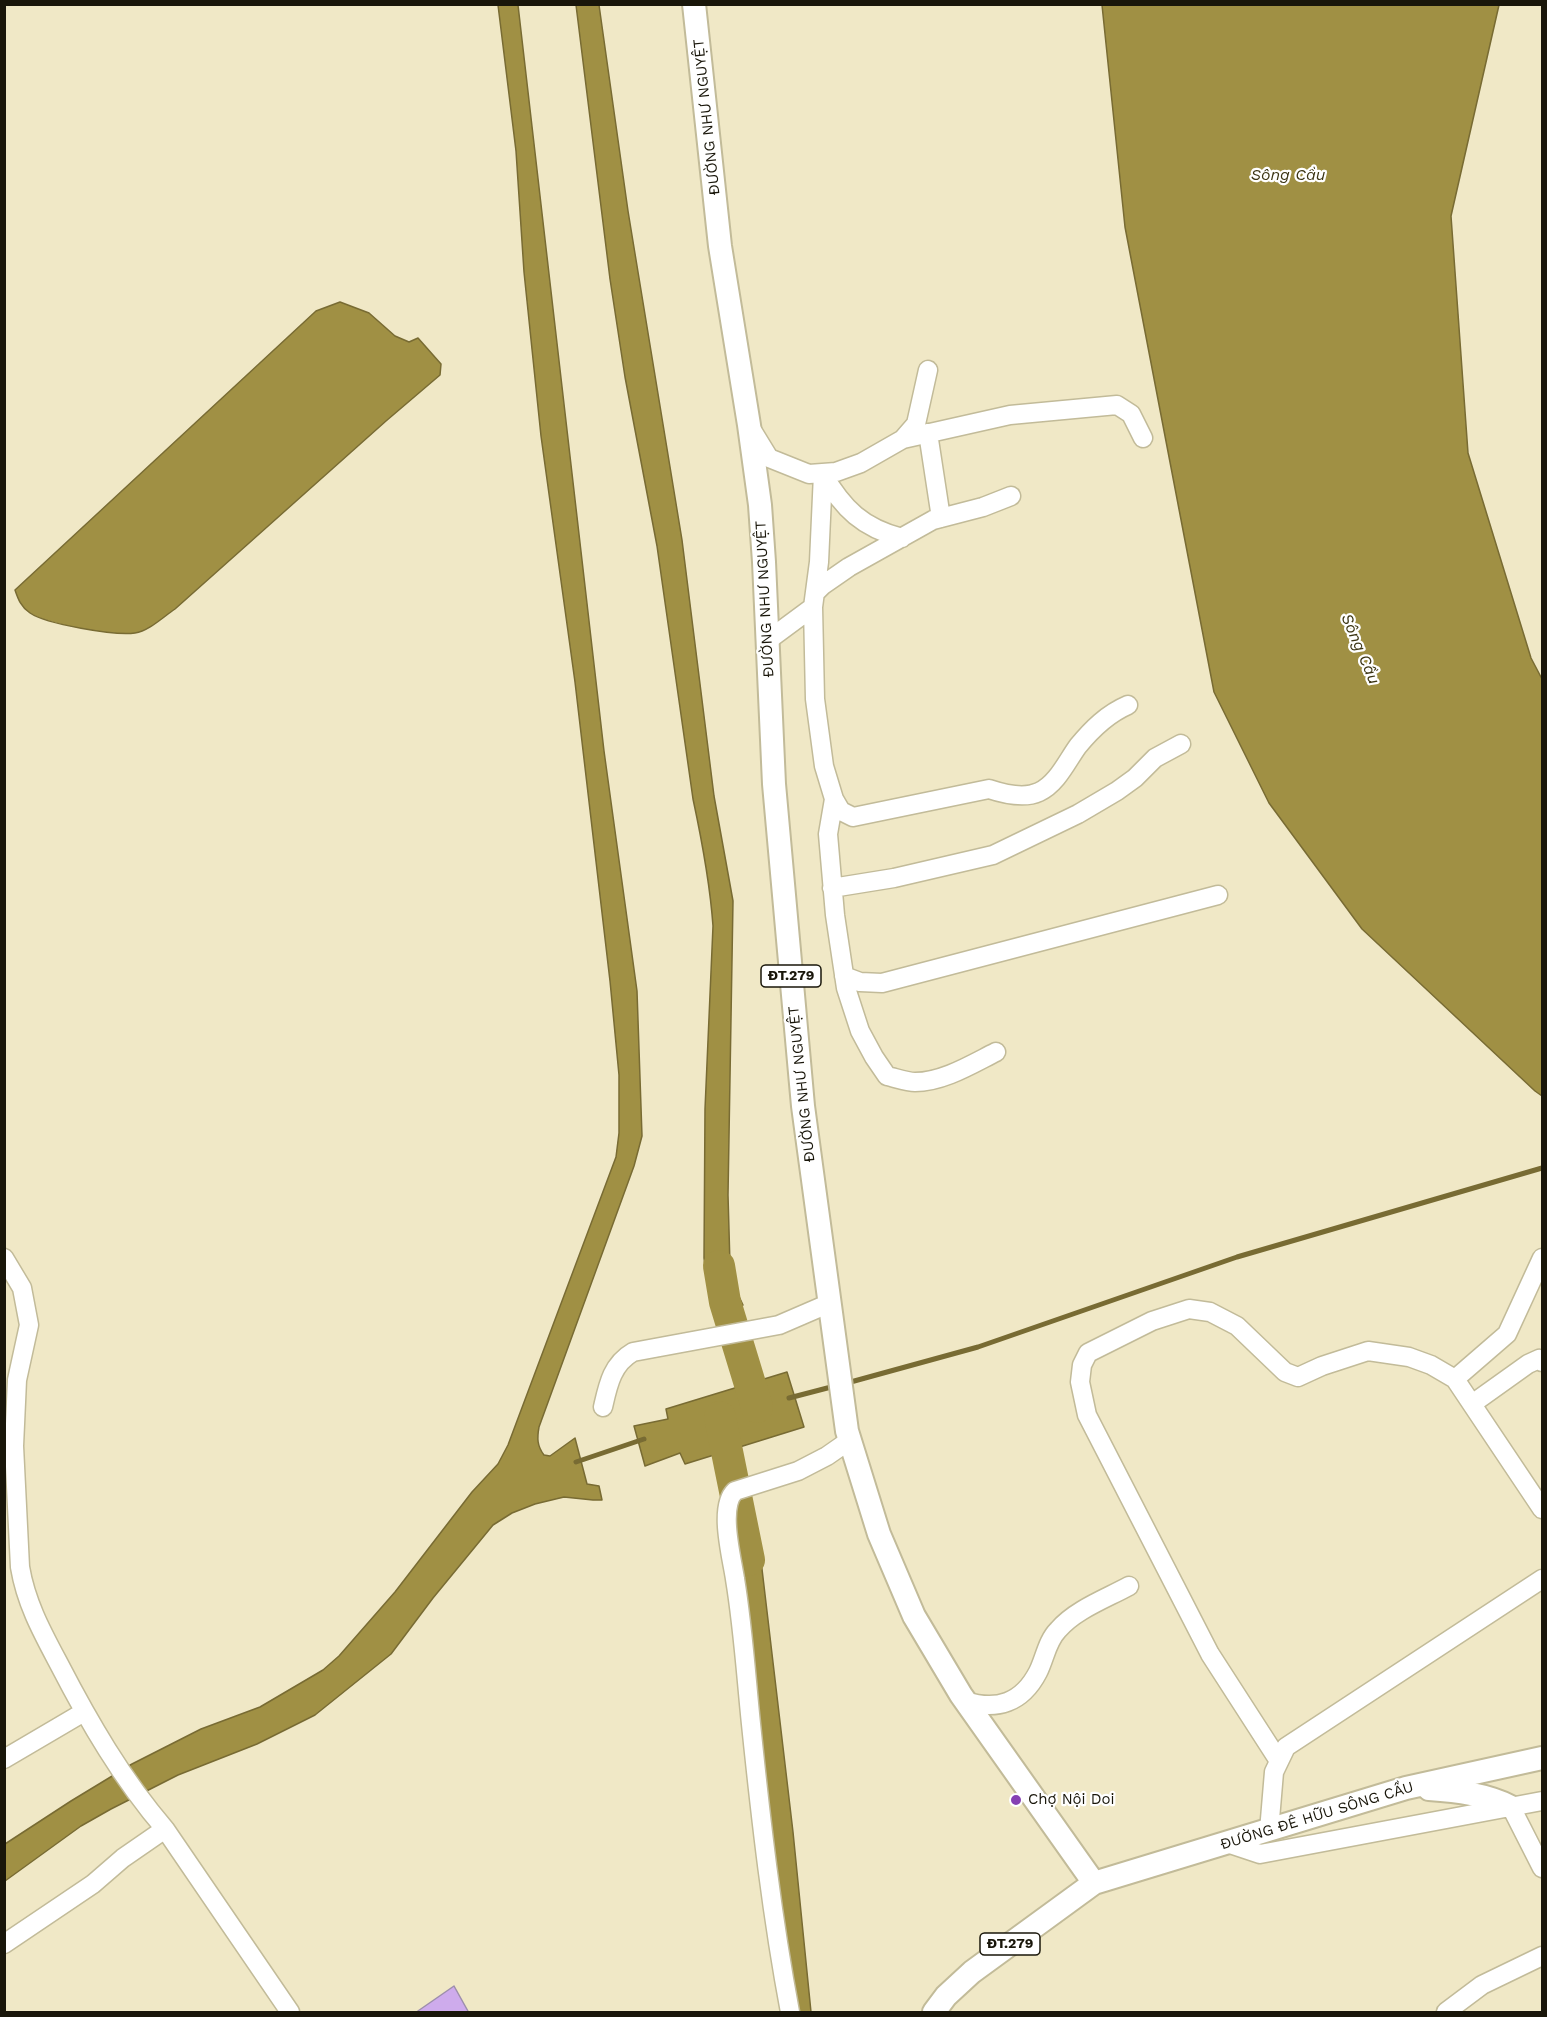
<!DOCTYPE html>
<meta charset="utf-8">
<style>
body{margin:0}
#map{position:relative;width:1547px;height:2017px;overflow:hidden;background:#f0e8c6;font-family:"Work Sans",sans-serif}
canvas{display:block}
.frame{position:absolute;inset:0;border:6px solid #19160a;pointer-events:none}
</style>
<div id="map">
<canvas width="1547" height="2017"></canvas>
<div class="frame"></div>
</div>
<script>
const ctx = document.querySelector('canvas').getContext('2d');
ctx.lineJoin = 'round';
function paint(path, color) {
  ctx.fillStyle = color;
  ctx.fill(path, 'evenodd');
}
function trace(path, color, width, dash) {
  ctx.strokeStyle = color;
  ctx.lineWidth = width;
  ctx.lineCap = dash ? 'butt' : 'round';
  ctx.setLineDash(dash || []);
  ctx.stroke(path);
}
function drawText(font, color, halo, rows, align = 'center') {
  ctx.font = font + ' "Work Sans",sans-serif';
  ctx.lineWidth = 4.5;
  ctx.setLineDash([]);
  ctx.textBaseline = 'middle';
  ctx.strokeStyle = halo;
  ctx.fillStyle = color;
  for (const [text, x, y, turn = 0] of rows) {
    ctx.save();
    ctx.translate(x, y);
    ctx.rotate((+turn || 0) * Math.PI / 180);
    ctx.textAlign = isNaN(turn) ? turn : align;
    if (halo) ctx.strokeText(text, 0, 0);
    ctx.fillText(text, 0, 0);
    ctx.restore();
  }
}
const water = new Path2D(`
 M 498,5 L 518,5 L 604,751 L 637,991 L 642,1136 L 634,1166 L 539,1427 C 537,1438 537,1446 544,1455 L 550,1456 L 575,1438 L 587,1484 L 599,1486 L 602,1500 L 593,1500 L 564,1497 L 535,1504 L 512,1513 L 493,1525 L 433,1598 L 391,1654 L 315,1715 L 257,1744 L 178,1775 L 111,1809 L 81,1826 L 5,1881 L 5,1844 L 71,1801 L 132,1764 L 201,1729 L 260,1707 L 323,1670 L 339,1656 L 395,1592 L 472,1492 L 498,1464 L 508,1445 L 616,1157 L 619,1133 L 619,1075 L 610,981 L 575,682 L 541,436 L 524,272 L 516,151 Z
 M 576,5 L 599,5 L 628,211 L 682,540 L 714,796 L 733,901 L 728,1195 L 730,1265 L 735,1288 L 743,1305 L 715,1313 L 707,1282 L 704,1258 L 705,1109 L 713,926 C 710,883 702,841 693,799 L 657,546 L 625,377 L 610,279 Z
 M 1102,5 L 1499,5 L 1451,216 L 1468,453 L 1531,658 L 1542,679 L 1542,1096 L 1535,1091 L 1362,929 L 1269,803 L 1214,692 L 1125,227 Z
 M 340,302 L 369,313 L 395,336 L 409,342 L 418,338 L 441,364 L 440,375 L 386,421 L 175,609 C 163,617 149,631 135,633 C 115,636 46,624 30,613 C 21,607 18,599 15,590 L 316,311 Z
 M 787,1372 L 804,1427 L 685,1464 L 680,1453 L 645,1466 L 634,1426 L 668,1419 L 666,1409 Z
 M 744,1515 L 752,1516 L 760,1552 L 793,1832 L 811,2012 L 793,2012 L 734,1522 Z`);
const stream = new Path2D(`
 M 847,1383 L 978,1347 L 1237,1257 L 1542,1168
 M 789,1398 L 835,1386
 M 576,1462 L 644,1439`);
const river = new Path2D(`
 M 719,1266 L 725,1302 L 757,1407
 M 720,1417 L 749,1560`);
const building = new Path2D(`
 M 454,1986 L 469,2013 L 415,2013 Z`);
const minor = new Path2D(`
 M 750,427 L 769,458 L 809,474 L 836,472 L 861,463 L 903,439 L 916,424 L 928,370
 M 928,433 L 941,518
 M 903,439 L 1010,415 L 1117,405 L 1131,414 L 1143,438
 M 823,474 L 819,562 L 813,607 L 815,699 L 824,766 L 834,799 L 841,811 L 853,817 L 989,789 C 1004,794 1024,799 1039,792 C 1057,784 1067,761 1078,746 C 1092,729 1107,714 1128,705
 M 823,474 C 843,509 863,528 902,538
 M 815,593 L 823,585 L 849,567 L 933,520 L 983,507 L 1011,496
 M 767,641 L 813,607
 M 834,799 L 828,834 L 835,915 L 846,988 L 860,1031 L 874,1057 L 887,1076 C 896,1078 907,1082 915,1082 C 943,1082 972,1064 996,1052
 M 832,888 L 894,878 L 993,855 L 1078,814 L 1117,791 L 1135,778 L 1155,758 L 1181,744
 M 844,976 L 860,982 L 882,983 L 1218,895
 M 4,1258 L 22,1288 L 29,1325 L 17,1380 L 14,1446 L 20,1567 C 26,1603 42,1632 59,1664 C 89,1722 122,1779 165,1829 L 290,2012
 M 1455,1379 L 1507,1334 L 1542,1258
 M 1472,1404 L 1528,1364 L 1539,1359 L 1542,1362
 M 603,1407 C 608,1385 612,1364 633,1352 L 779,1325 L 830,1303
 M 965,1701 C 997,1711 1022,1703 1038,1672 C 1045,1658 1047,1641 1058,1630 C 1075,1610 1105,1599 1129,1586
 M 4,1759 L 84,1712
 M 1279,1761 L 1210,1654 L 1087,1415 L 1080,1382 L 1082,1365 L 1088,1353 L 1152,1321 L 1189,1309 L 1210,1312 L 1237,1326 L 1285,1372 L 1298,1377 L 1322,1366 L 1368,1351 L 1409,1357 L 1431,1365 L 1455,1379 L 1542,1509
 M 1511,1807 L 1542,1868
 M 1269,1831 L 1274,1772 L 1286,1747 L 1542,1579
 M 1227,1843 L 1260,1854 L 1542,1801
 M 4,1944 L 93,1884 L 123,1858 L 165,1829
 M 790,2012 C 772,1917 761,1821 751,1724 C 746,1675 743,1627 735,1579 C 732,1558 718,1507 735,1491 L 798,1471 L 827,1456 L 850,1440
 M 1446,2012 L 1482,1985 L 1542,1956`);
const major = new Path2D(`
 M 694,4 L 720,246 L 749,425 L 760,505 L 764,562 L 774,784 L 803,1106 L 847,1431 L 879,1534 L 914,1616 L 961,1695 L 1094,1883
 M 1429,1789 C 1456,1791 1486,1794 1511,1807
 M 934,2012 L 946,1996 L 972,1972 L 1094,1883 L 1406,1788 L 1542,1758`);
const markers = [
 [1016,1800,6,"#8540b3"]
];
const shields = [
 [791,976,60],
 [1010,1944,60]
];
const shieldNames = [
 ["ĐT.279",791,976],
 ["ĐT.279",1010,1944]
];
const streetNames = [
 ["ĐƯỜNG NHƯ NGUYỆT",707,117,-96],
 ["ĐƯỜNG NHƯ NGUYỆT",765,599,-93],
 ["ĐƯỜNG NHƯ NGUYỆT",802,1084,-96],
 ["ĐƯỜNG ĐÊ HỮU SÔNG CẦU",1317,1816,-17]
];
const poiNames = [
 ["Chợ Nội Doi",1028,1800]
];
const waterNames = [
 ["Sông Cầu",1288,175],
 ["Sông Cầu",1360,649,67]
];
paint(water, '#a09044');
trace(water, '#786b33', 1.5);
trace(stream, '#786b33', 5);
trace(river, '#a09044', 32);
paint(building, '#ceabec');
trace(building, '#9d8eab', 1.5);
trace(minor, '#c2bb99', 21);
trace(major, '#c2bb99', 26);
trace(minor, '#fff', 18);
trace(major, '#fff', 22);
for (const [x, y, r, color] of markers) {
  const dot = new Path2D();
  dot.arc(x, y, r, 0, 2 * Math.PI);
  ctx.fillStyle = color;
  ctx.fill(dot);
  trace(dot, '#fff', 2);
}
for (const [x, y, w] of shields) {
  const box = new Path2D();
  box.roundRect(x - w / 2, y - 11, w, 22, 4.5);
  ctx.fillStyle = '#fff';
  ctx.fill(box);
  trace(box, '#19160a', 1.5);
}
drawText('bold 14px', '#19160a', null, shieldNames);
drawText('15px', '#19160a', '#fff', streetNames);
drawText('15px', '#19160a', '#fff', poiNames, 'left');
drawText('italic 16px', '#3b3413', '#fff', waterNames);
</script>
